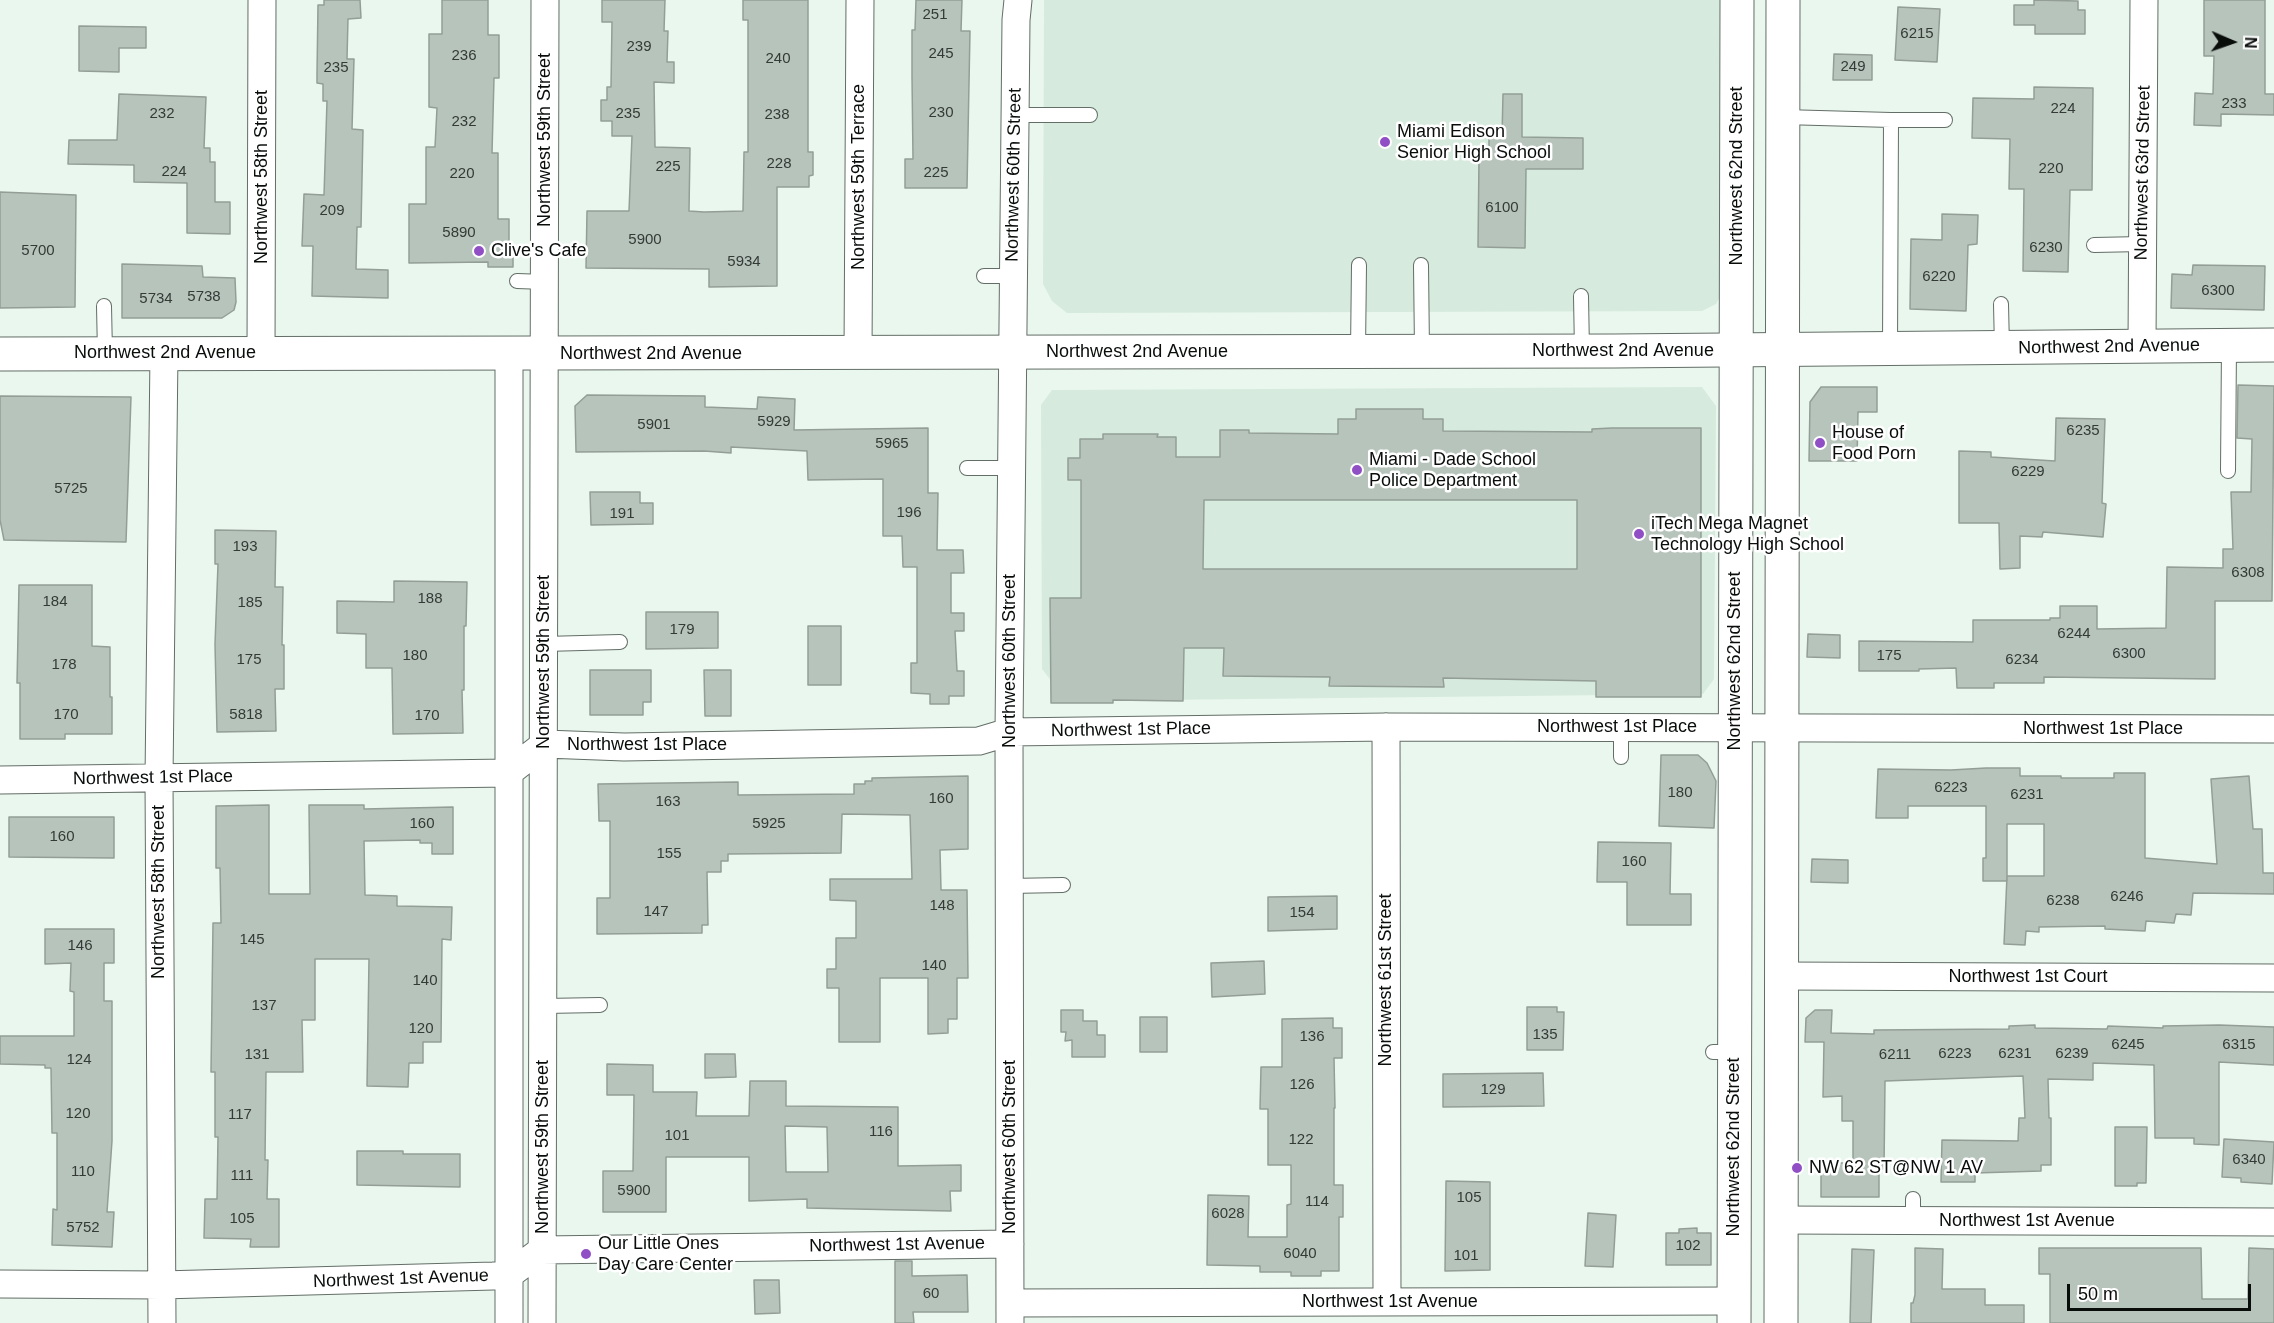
<!DOCTYPE html>
<style>
body{margin:0}
#map{position:relative;width:2274px;height:1323px;overflow:hidden;background:#eaf7ee;font-family:Helvetica,sans-serif}
canvas{display:block}
.north{position:absolute;left:2202px;top:12px;width:60px;height:60px;-webkit-text-stroke:4px #fff;paint-order:stroke;rotate:92deg;font-size:16px;font-weight:700;line-height:24px;text-align:center;color:#090d0a}
.north::after{content:'';display:block;margin:auto;width:21px;height:27px;background:#090d0a;clip-path:polygon(50% 0,100% 100%,50% 72%,0 100%)}
.scale{position:absolute;left:2067px;top:1284px;width:184px;height:27px;box-sizing:border-box;border:3px solid #090d0a;border-top:0;padding-left:8px;font-size:18px;line-height:21px;white-space:nowrap;color:#090d0a;-webkit-text-stroke:4px #fff;paint-order:stroke}
</style>
<div id="map">
<canvas width="2274" height="1323"></canvas>
<div class="north">N</div>
<div class="scale">50 m</div>
</div>
<script>
const c = document.querySelector('canvas').getContext('2d');
c.lineJoin = 'round';
function fill(path, color) { c.fillStyle = color; c.fill(path, 'evenodd'); }
function stroke(path, color, width, dash) { c.strokeStyle = color; c.lineWidth = width; c.lineCap = dash ? 'butt' : 'round'; c.setLineDash(dash || []); c.stroke(path); }
function write(font, color, halo, rows, align = 'center') {
  c.font = font + ' Helvetica,sans-serif'; c.lineWidth = 5; c.setLineDash([]); c.textBaseline = 'middle'; c.strokeStyle = halo; c.fillStyle = color; for (const [text, x, y, turn = 0] of rows) {
    c.save(); c.translate(x, y); c.rotate((+turn || 0) * Math.PI / 180); c.textAlign = isNaN(turn) ? turn : align; if (halo) c.strokeText(text, 0, 0); c.fillText(text, 0, 0); c.restore();
  }
}
fill(new Path2D(`
 M1044,0H1726L1727,284L1716,304L1702,311L1067,313L1052,301L1043,284Z
 M1702,387L1716,406L1714,679L1703,694L1067,701L1042,669L1041,405L1052,390Z`), '#d6eadd');
const building = new Path2D(`
 M324,0H360L361,18L348,19L347,59H354L352,129L363,130L361,227H357L356,269L388,270V298L312,296L313,246H302L304,194L324,195L327,101H323V84L317,83V74L318,5H324Z
 M442,0H488V35H499V78H494L492,153H498V219H509V246L513,247V267H488V262L409,263V204H426V147H435L437,108L429,107V34H442Z
 M602,0H665L664,31H668L667,62H674V83L654,82L655,147L690,148L689,211L704,212L743,211L744,152H748V20H743V0H808V152H813V175L809,176V187H777V286L709,287V269L586,268L587,211H629L632,136H612V121H601V100H607V87H611L612,22H602Z
 M916,0H962L961,31H970L967,188H905V159H913L912,77V30H915Z
 M2034,0L2078,1V10H2085V34H2035V25H2014V5H2034Z
 M2204,0H2265V94H2274V115L2221,114V126L2194,125L2195,93L2213,94L2214,56H2204Z
 M1898,7L1940,9L1937,62L1895,60Z
 M79,26L146,27V48H119V72L79,71Z
 M1834,54L1872,55V80H1833Z
 M2034,87L2093,88L2092,190H2070L2068,272L2023,271L2024,189H2009L2010,139L1972,138L1973,98L2034,99Z
 M119,94L206,97L204,148H210V162H215V202H230V234L187,233V183L134,182V165L68,164L69,140H117Z
 M1503,94H1522V137L1583,138V169H1526L1525,248L1478,247L1479,159H1489V137H1502Z
 M0,192L76,195L75,307L0,308Z
 M1942,214L1978,215L1977,244L1968,245L1966,311L1910,309L1911,239L1942,240Z
 M122,264L202,266L203,277L235,278L236,302L234,310L222,318H122Z
 M2193,265L2265,266L2264,310L2171,308L2172,274L2192,275Z
 M2238,385L2274,386L2272,601H2215V679L2044,677V683H1994V688H1957L1956,668L1919,669V671H1859V641L1973,642V620H2050V618H2060V606H2097V629L2166,628L2167,567L2223,568V549H2233L2231,492H2251L2252,439L2237,438Z
 M1821,387H1877V412H1858L1857,461H1809L1810,402Z
 M587,395L705,396V407L757,409L758,397L795,399L794,430L928,428V493H938L937,550H963L964,573H951V613H964V631H955L957,671H964V696H949V704H930V694L911,693V663H917V567H903L902,536H883V479L808,480L807,451L731,447V453L704,451L576,452L575,406Z
 M0,396L131,397L126,542L4,540L0,520Z
 M1356,409H1423V419H1443V431L1592,432V429L1612,428H1701V697H1596V681L1443,678L1444,687L1329,686L1330,677L1223,676L1224,648H1184L1183,701L1113,700V703H1051L1050,598H1081V480H1068V458H1080V439H1103V434H1158L1157,437H1176V457H1220V430H1249V433L1338,434V419H1356ZM1204,500H1577V569H1203Z
 M2056,418L2105,419L2102,503L2106,504L2103,537L2043,532L2042,537L2020,536V568L2000,569L1999,523H1959V451L1991,452V457L2055,461Z
 M590,492H640V503H653V524L591,525Z
 M215,530L276,531L275,587H283L282,645H284V689H275L276,731L217,732L215,644L218,564H215Z
 M394,581L467,582L466,626H464V690H462L463,733L393,734L392,668H366V634L337,633V601L394,602Z
 M19,585H92V646L110,647V697H112V734H65V739H20V683H17Z
 M646,612H718V648L646,649Z
 M808,626H841V685H808Z
 M1808,634L1840,635V658L1807,657Z
 M590,670H651V702H643V715H590Z
 M704,670H731V716H705Z
 M1661,755H1698L1707,763L1716,781L1714,828L1659,826Z
 M1986,768H2020V776H2061V778H2114V773H2145V858L2217,864L2211,779L2249,776L2253,829H2262L2263,873H2274V894L2193,893L2191,915L2176,914L2174,923L2146,921L2145,931L2105,929V926L2039,927V932L2026,931L2025,945L2004,944L2007,876H2044V824H2007V881H1983V858H1986V806H1908V818H1876L1878,769L1951,770Z
 M968,776V849L940,850L941,890H967L968,978H957V1019H948V1033L928,1034V978H880V1042H839V988H827V969H836V938H856V901L830,900V879H912L910,815L842,814L841,853L728,854V861H721V872H707L708,925H702V933L597,934V898H610V821H599L598,784L738,782V795L854,794V784H865V781H872V778Z
 M269,805V894H310L309,805H364V809L453,807V854H432V843H420V840L364,841L365,895L397,896V906L452,907L451,940L442,939L441,1042H423V1063H409L408,1087L367,1086L369,959H315V1020H302L303,1072H266L265,1160H268L267,1199H279V1247H250L251,1239L204,1238L205,1199H217L218,1137H215V1072H211L213,923H221L220,868H216V806Z
 M9,817H114V858L9,857Z
 M1598,842L1671,843L1670,894H1691V925H1627V882H1597Z
 M1812,859L1848,860V883L1811,882Z
 M1337,896V929L1268,931V897Z
 M45,929H114V963H104V1001H112V1141L107,1212H114L112,1247L52,1245L53,1209L57,1210V1133H52L51,1068H45V1065L0,1064V1036H74V992L70,991L71,963L45,964Z
 M1264,961L1265,994L1212,997L1211,963Z
 M1527,1007H1557V1012H1564L1563,1050H1527Z
 M1061,1010H1083V1021H1097V1035H1105V1057H1072V1040L1065,1041L1066,1032H1061Z
 M1815,1010H1832L1831,1033L1874,1034V1030L2009,1029V1026L2035,1025V1028L2107,1029L2108,1026L2163,1028V1026L2219,1025L2274,1027V1065L2219,1062V1145L2194,1144V1138H2155L2154,1065L2093,1063V1080L2048,1079L2049,1118H2051V1165H2041V1171L1975,1173V1182H1941L1942,1140L2018,1141L2019,1118H2025L2023,1076L1885,1081L1884,1169H1879V1197H1821V1163H1853V1121H1842V1096L1823,1097L1824,1042H1805L1806,1018Z
 M1140,1017H1167V1052H1140Z
 M1333,1018V1028H1342V1058H1334L1335,1108H1334V1185H1343V1217H1339V1271H1321V1276H1291V1272H1260V1266L1207,1265L1208,1195L1249,1196L1248,1237H1287V1205L1291,1204V1165H1268V1109H1260L1261,1067H1282V1019Z
 M705,1054H735L736,1077L705,1078Z
 M607,1064L653,1065V1092H697L696,1116H749L750,1081H786V1106L898,1107V1166L961,1165V1191H950L951,1211L807,1208V1199L749,1201V1157H666V1212H603V1171H633L634,1095H607ZM785,1126L827,1127L828,1172H786Z
 M1543,1073L1544,1106L1443,1107V1074Z
 M2115,1127H2147L2146,1183H2137V1186H2115Z
 M2224,1139L2274,1142L2272,1184L2241,1182V1178L2222,1177Z
 M357,1151H403V1154H460V1187L357,1185Z
 M1446,1181L1490,1182V1270L1445,1271Z
 M1588,1213L1616,1215L1613,1267L1585,1266Z
 M1697,1228V1233H1711V1265H1666V1233H1679V1229Z
 M1915,1248L1943,1249L1942,1289H1985V1305H2024V1323H1911V1303H1913L1915,1295Z
 M2039,1248H2201L2202,1299H2248L2249,1248L2274,1249V1323H2050V1274H2039Z
 M1852,1249L1874,1250L1871,1323H1850Z
 M895,1261H912V1276L967,1275L968,1312H913L914,1323H895Z
 M754,1280H779L780,1313L755,1314Z`);
fill(building, '#b7c4bc');
stroke(building, '#929e96', 1.5);
const service = new Path2D(`
 M1015,115H1090
 M1783,117L1891,120L1890,348
 M1891,120H1945
 M2094,245L2142,244
 M1421,265L1422,351
 M984,276H1013
 M517,281L545,282
 M1581,296L1582,351
 M2001,304L2002,348
 M104,306L105,353
 M1358,351L1359,265
 M967,468H1011
 M2228,471L2229,345
 M544,644L620,642
 M1621,727V757
 M1009,886L1063,885
 M544,1006L600,1005
 M1713,1052H1734
 M1913,1199V1220`);
const minor = new Path2D(`
 M2142,346L2144,0
 M261,353L262,0
 M858,354L860,0
 M1386,727L1387,1301
 M0,780L508,773L545,744L624,747L979,741L1009,732L1386,727L2274,729
 M1781,976L2274,978
 M1781,1220L2274,1222
 M0,1284L162,1285L493,1276L509,1275L542,1250L1010,1244
 M1010,1303L1734,1301
 M162,1323L159,778L164,353
 M509,1323V354
 M542,1323L545,0
 M1010,1323L1009,732L1016,20L1018,0`);
const tertiary = new Path2D(`
 M0,354L1615,351L2274,345`);
const secondary = new Path2D(`
 M1734,1323L1737,0
 M1781,1323L1783,0`);
stroke(service, '#626e66', 16);
stroke(minor, '#626e66', 29);
stroke(tertiary, '#626e66', 35);
stroke(secondary, '#626e66', 35);
stroke(service, '#fff', 14);
stroke(minor, '#fff', 27);
stroke(tertiary, '#fff', 33);
stroke(secondary, '#fff', 33);
for (const [x, y, r, color] of [
 [1385,142,6,"#904fc4"],
 [479,251,6,"#904fc4"],
 [1820,443,6,"#904fc4"],
 [1357,470,6,"#904fc4"],
 [1639,534,6,"#904fc4"],
 [1797,1168,6,"#904fc4"],
 [586,1254,6,"#904fc4"]
]) { const dot = new Path2D(); dot.arc(x, y, r, 0, 2 * Math.PI); c.fillStyle = color; c.fill(dot); stroke(dot, '#fff', 2); }
write('15px', '#343b36', null, [
 ["251",935,15],
 ["6215",1917,34],
 ["239",639,47],
 ["245",941,54],
 ["236",464,56],
 ["240",778,59],
 ["249",1853,67],
 ["235",336,68],
 ["233",2234,104],
 ["224",2063,109],
 ["230",941,113],
 ["232",162,114],
 ["235",628,114],
 ["238",777,115],
 ["232",464,122],
 ["228",779,164],
 ["225",668,167],
 ["220",2051,169],
 ["224",174,172],
 ["225",936,173],
 ["220",462,174],
 ["6100",1502,208],
 ["209",332,211],
 ["5890",459,233],
 ["5900",645,240],
 ["6230",2046,248],
 ["5700",38,251],
 ["5934",744,262],
 ["6220",1939,277],
 ["6300",2218,291],
 ["5738",204,297],
 ["5734",156,299],
 ["5929",774,422],
 ["5901",654,425],
 ["6235",2083,431],
 ["5965",892,444],
 ["6229",2028,472],
 ["5725",71,489],
 ["196",909,513],
 ["191",622,514],
 ["193",245,547],
 ["6308",2248,573],
 ["188",430,599],
 ["184",55,602],
 ["185",250,603],
 ["179",682,630],
 ["6244",2074,634],
 ["6300",2129,654],
 ["180",415,656],
 ["175",1889,656],
 ["175",249,660],
 ["6234",2022,660],
 ["178",64,665],
 ["170",66,715],
 ["5818",246,715],
 ["170",427,716],
 ["6223",1951,788],
 ["180",1680,793],
 ["6231",2027,795],
 ["160",941,799],
 ["163",668,802],
 ["160",422,824],
 ["5925",769,824],
 ["160",62,837],
 ["155",669,854],
 ["160",1634,862],
 ["6246",2127,897],
 ["6238",2063,901],
 ["148",942,906],
 ["147",656,912],
 ["154",1302,913],
 ["145",252,940],
 ["146",80,946],
 ["140",934,966],
 ["140",425,981],
 ["137",264,1006],
 ["120",421,1029],
 ["135",1545,1035],
 ["136",1312,1037],
 ["6245",2128,1045],
 ["6315",2239,1045],
 ["6223",1955,1054],
 ["6231",2015,1054],
 ["6239",2072,1054],
 ["131",257,1055],
 ["6211",1895,1055],
 ["124",79,1060],
 ["126",1302,1085],
 ["129",1493,1090],
 ["120",78,1114],
 ["117",240,1115],
 ["116",881,1132],
 ["101",677,1136],
 ["122",1301,1140],
 ["6340",2249,1160],
 ["110",83,1172],
 ["111",242,1176],
 ["5900",634,1191],
 ["105",1469,1198],
 ["114",1317,1202],
 ["6028",1228,1214],
 ["105",242,1219],
 ["5752",83,1228],
 ["102",1688,1246],
 ["6040",1300,1254],
 ["101",1466,1256],
 ["60",931,1294]
]);
write('18px', '#090d0a', '#fff', [
 ["Miami Edison",1397,132],
 ["Senior High School",1397,153],
 ["Clive's Cafe",491,251],
 ["House of",1832,433],
 ["Food Porn",1832,454],
 ["Miami - Dade School",1369,460],
 ["Police Department",1369,481],
 ["iTech Mega Magnet",1651,524],
 ["Technology High School",1651,545],
 ["NW 62 ST@NW 1 AV",1809,1168],
 ["Our Little Ones",598,1244],
 ["Day Care Center",598,1265]
], 'left');
write('18px', '#090d0a', '#fff', [
 ["Northwest 59th Street",545,140,-90],
 ["Northwest 63rd Street",2143,173,-89],
 ["Northwest 60th Street",1014,175,-89],
 ["Northwest 62nd Street",1737,176,-90],
 ["Northwest 58th Street",262,177,-90],
 ["Northwest 59th Terrace",859,177,-90],
 ["Northwest 2nd Avenue",2109,347,-1],
 ["Northwest 2nd Avenue",1623,351],
 ["Northwest 2nd Avenue",1137,352],
 ["Northwest 2nd Avenue",165,353],
 ["Northwest 2nd Avenue",651,354],
 ["Northwest 60th Street",1010,661,-90],
 ["Northwest 62nd Street",1735,661,-90],
 ["Northwest 59th Street",544,662,-90],
 ["Northwest 1st Place",1617,727],
 ["Northwest 1st Place",2103,729],
 ["Northwest 1st Place",1131,730,-1],
 ["Northwest 1st Place",647,745],
 ["Northwest 1st Place",153,778,-1],
 ["Northwest 58th Street",159,892,-90],
 ["Northwest 1st Court",2028,977],
 ["Northwest 61st Street",1386,980,-90],
 ["Northwest 59th Street",543,1147,-90],
 ["Northwest 60th Street",1010,1147,-90],
 ["Northwest 62nd Street",1734,1147,-90],
 ["Northwest 1st Avenue",2027,1221],
 ["Northwest 1st Avenue",897,1245,-1],
 ["Northwest 1st Avenue",401,1279,-2],
 ["Northwest 1st Avenue",1390,1302]
]);
</script>
